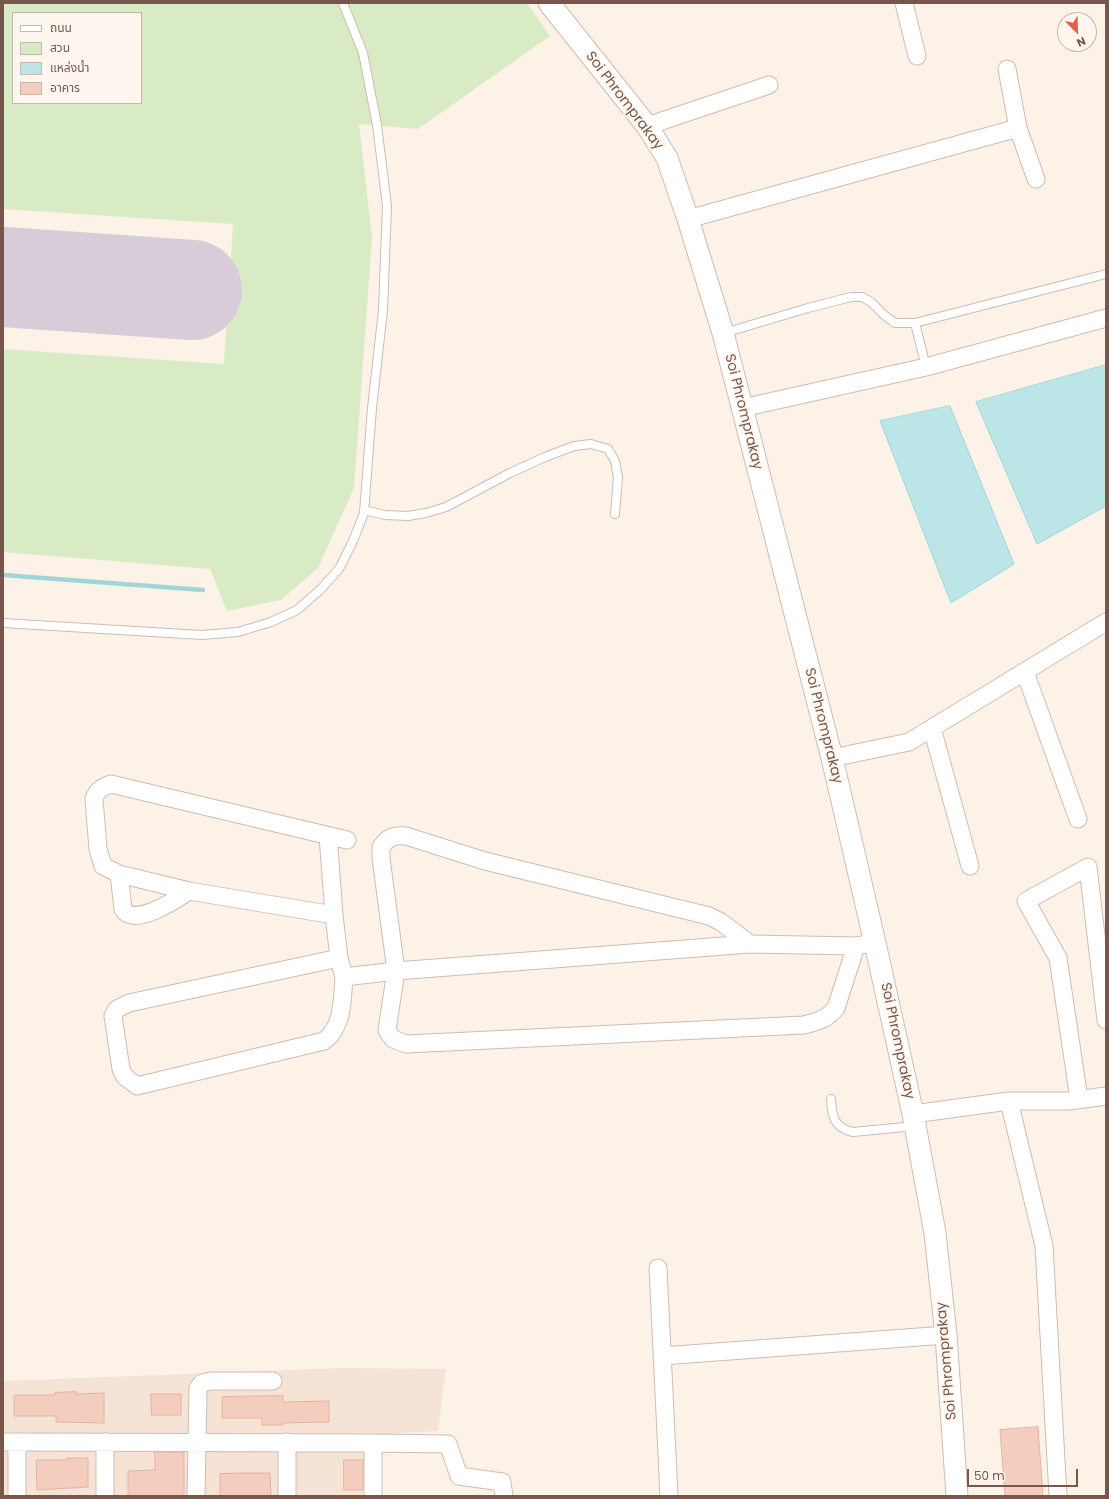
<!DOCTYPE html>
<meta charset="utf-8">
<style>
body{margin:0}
#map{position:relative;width:1109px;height:1499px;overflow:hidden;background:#fdf2e8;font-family:Poppins,"Noto Sans Thai",sans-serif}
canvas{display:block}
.frame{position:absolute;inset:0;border:4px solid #78564b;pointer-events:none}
.legend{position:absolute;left:12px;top:12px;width:130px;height:92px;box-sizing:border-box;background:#fff7ef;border:1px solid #c9b7ad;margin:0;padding:5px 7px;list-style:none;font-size:12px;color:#78564b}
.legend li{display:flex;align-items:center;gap:8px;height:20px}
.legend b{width:20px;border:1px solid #c9b7ad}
.north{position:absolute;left:1057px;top:12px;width:40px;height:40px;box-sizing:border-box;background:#fff7ef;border:1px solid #c9b7ad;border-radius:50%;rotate:157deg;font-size:11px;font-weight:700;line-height:16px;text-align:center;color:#78564b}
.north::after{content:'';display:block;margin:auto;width:14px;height:18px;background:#e85e4c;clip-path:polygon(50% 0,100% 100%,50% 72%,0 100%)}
.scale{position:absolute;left:967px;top:1469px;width:111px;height:18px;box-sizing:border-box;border:2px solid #78564b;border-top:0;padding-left:5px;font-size:12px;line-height:14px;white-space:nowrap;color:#78564b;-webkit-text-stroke:3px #fff7ef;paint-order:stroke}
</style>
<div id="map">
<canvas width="1109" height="1499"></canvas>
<div class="frame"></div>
<ul class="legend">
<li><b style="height:5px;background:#fff"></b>ถนน</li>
<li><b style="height:11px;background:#d9ebc5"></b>สวน</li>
<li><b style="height:11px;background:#bbe5e7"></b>แหล่งน้ำ</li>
<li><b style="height:11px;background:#f3cebf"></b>อาคาร</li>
</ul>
<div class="north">N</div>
<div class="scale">50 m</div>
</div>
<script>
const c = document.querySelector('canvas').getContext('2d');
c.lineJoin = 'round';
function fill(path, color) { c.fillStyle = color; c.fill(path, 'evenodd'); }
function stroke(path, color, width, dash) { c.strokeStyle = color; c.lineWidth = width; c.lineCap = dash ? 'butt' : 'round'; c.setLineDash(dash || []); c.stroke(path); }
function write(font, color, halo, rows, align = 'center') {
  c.font = font + ' Poppins,sans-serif'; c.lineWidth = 4; c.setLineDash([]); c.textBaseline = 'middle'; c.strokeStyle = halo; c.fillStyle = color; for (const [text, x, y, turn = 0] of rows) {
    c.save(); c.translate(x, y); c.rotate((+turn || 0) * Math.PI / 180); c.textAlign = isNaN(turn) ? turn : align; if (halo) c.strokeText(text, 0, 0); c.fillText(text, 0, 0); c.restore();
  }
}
fill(new Path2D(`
 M342,1368L446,1369L438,1431L368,1435L367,1496H3V1381Z`), '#f5e3d6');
fill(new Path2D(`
 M3,3H527L550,36L418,129L359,124L372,237L354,488L318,568L281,600L227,611L210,569L3,552V349L224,364L233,224L3,209ZM13,13H141V103H13Z`), '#d9ebc5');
const water = new Path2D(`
 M1106,365V506L1037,544L976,402Z
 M950,406L1014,564L951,603L880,421Z`);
fill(water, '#bbe5e7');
stroke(water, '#a1d6d9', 1);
stroke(new Path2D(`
 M3,575L203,590`), '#a1d6d9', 4.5);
stroke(new Path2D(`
 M3,277L192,290`), '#d8ccd8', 100);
const building = new Path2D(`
 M76,1392V1394L104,1393V1423L56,1422V1416H14V1395H55V1393Z
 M151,1394H181V1415H152Z
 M283,1396V1402L329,1401V1422L283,1423V1425H262V1418H222V1397Z
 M1038,1427L1043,1496H1005L1000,1430Z
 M155,1452H184V1496H128V1471L155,1470Z
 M67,1458H88V1487L37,1490L36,1460H67Z
 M344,1460H363V1490H344Z
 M242,1473H270L271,1496H220V1474Z`);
fill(building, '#f3cebf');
stroke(building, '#e6b29f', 1);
const service = new Path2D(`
 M915,323L926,367
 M724,333L808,308L851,297H862L871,302L884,315L895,323H915L1106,274
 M364,510L385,515L408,516L426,513L446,507L510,473L545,457L574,446L591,444L608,449L615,461L618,477L615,514
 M3,623L202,635L238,632L271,622L297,610L320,590L339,569L353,541L364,513L372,408L383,310L387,206L377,125L363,53L343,3
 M831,1099C832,1116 834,1128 853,1132L915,1126`);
const minor = new Path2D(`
 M904,3L917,56
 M1007,69L1018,128L1036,179
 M647,126L769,85
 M688,219L1018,128
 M742,408L926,367L1106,318
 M1025,672L1078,819
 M932,728L970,866
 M832,758L909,742L1106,622
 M328,836L334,915
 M119,874L123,909C134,928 177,899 189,891
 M750,944L721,922L709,916L485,861L406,836C394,835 388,837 381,847V858L396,971L750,944L856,946L867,944
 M339,958L334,915L189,891L119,874L103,866L98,849L94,799C97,790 102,787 111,784L347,840
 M344,977L339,958L129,1003L117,1009L113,1016L121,1069L125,1077L137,1086L324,1041C344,1026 342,999 344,977L396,971L387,1030L393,1039L406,1044L804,1025C818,1021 826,1020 836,1008L856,946
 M1079,1099L1058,958L1026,901L1088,867L1106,1020
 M1009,1101L1044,1246L1058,1496
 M913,1114L1009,1101H1069L1106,1096
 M658,1268L669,1496
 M662,1356L946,1335
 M3,1442L373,1443V1496
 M17,1442V1496
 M373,1443L448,1444L459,1476L502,1482L504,1496
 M105,1496V1442
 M196,1496L198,1388L202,1383L211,1381H273
 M287,1496V1442`);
const tertiary = new Path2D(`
 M549,3L647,126L667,158L688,219L723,333L832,758L875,943L913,1114L935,1233L946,1335L957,1496`);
stroke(service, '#d2bbaf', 10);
stroke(minor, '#d2bbaf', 19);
stroke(tertiary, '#d2bbaf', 23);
stroke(service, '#fff', 8);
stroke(minor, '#fff', 17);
stroke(tertiary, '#fff', 21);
write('14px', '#78564b', '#fff7ef', [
 ["Soi Phromprakay",624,101,53],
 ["Soi Phromprakay",743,412,76],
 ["Soi Phromprakay",823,726,76],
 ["Soi Phromprakay",897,1041,78],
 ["Soi Phromprakay",947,1361,-95]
]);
</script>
